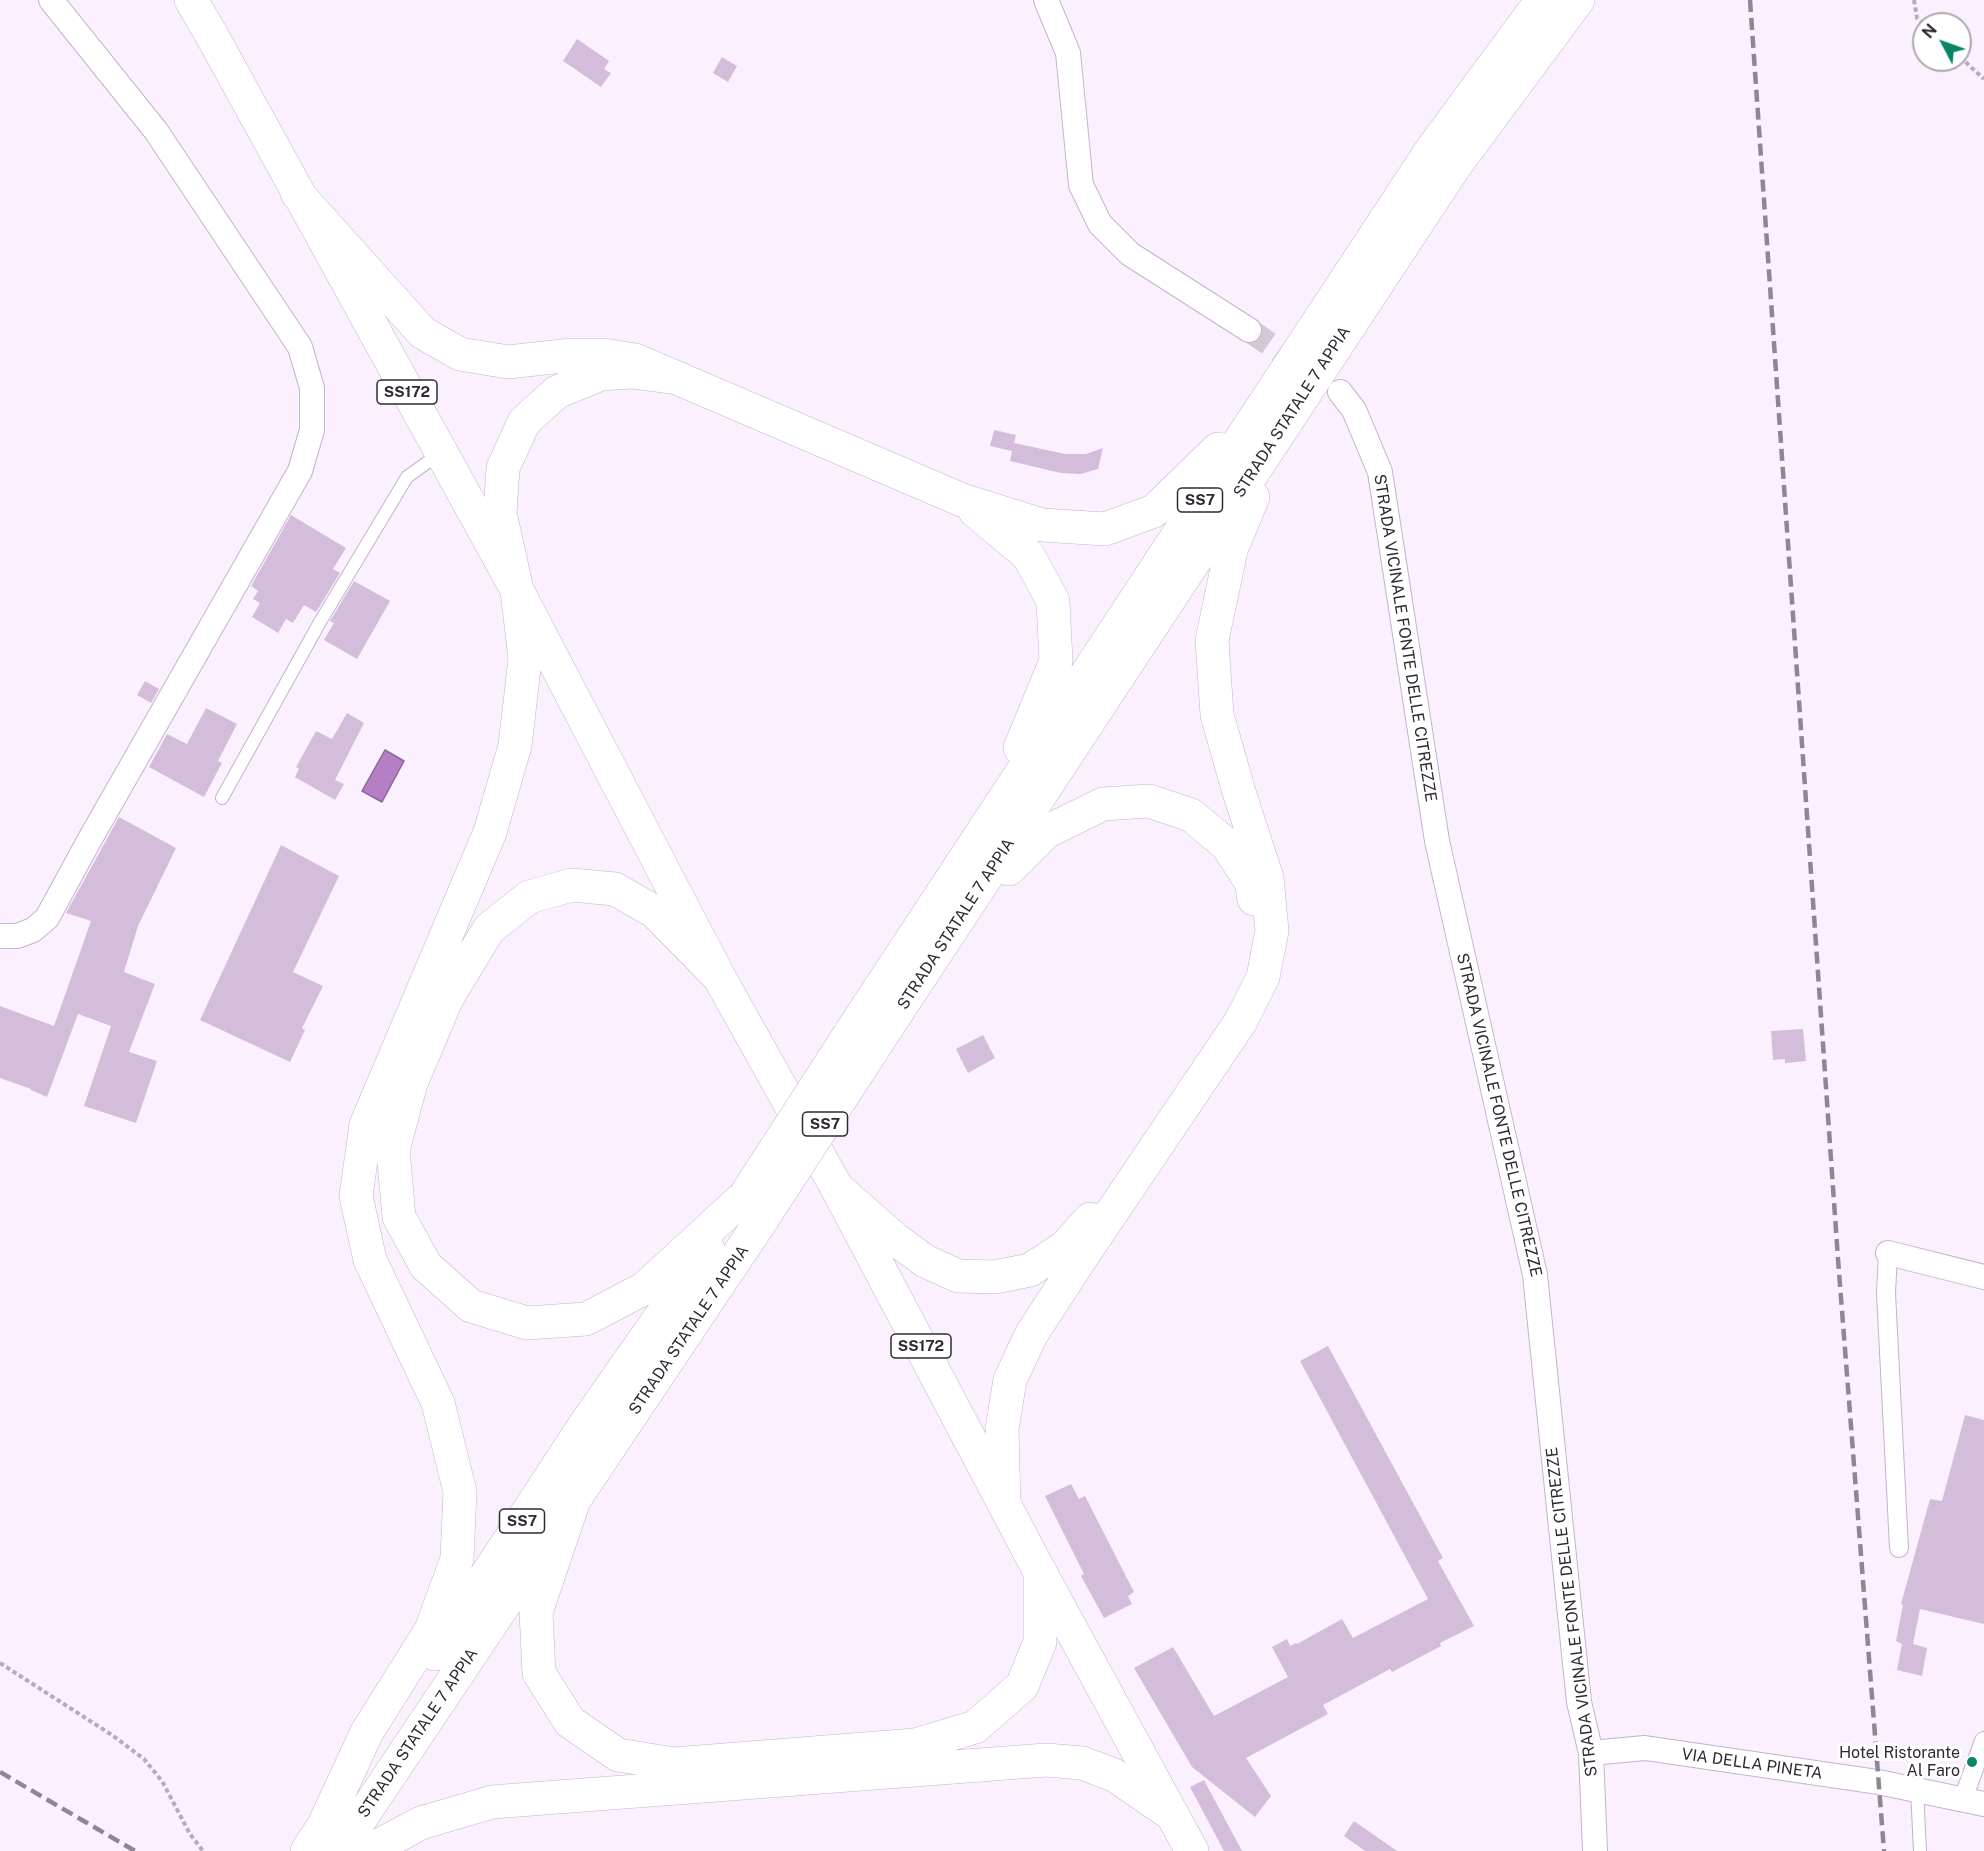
<!DOCTYPE html>
<style>
body{margin:0}
#map{position:relative;width:1984px;height:1851px;overflow:hidden;background:#fbf1fe;font-family:"Public Sans",sans-serif}
canvas{display:block}
.north{position:absolute;left:1912px;top:12px;width:60px;height:60px;box-sizing:border-box;background:#fff;border:2px solid #ada9ae;border-radius:50%;rotate:311deg;font-size:16px;font-weight:700;line-height:24px;text-align:center;color:#312834}
.north::after{content:'';display:block;margin:auto;width:21px;height:27px;background:#088566;clip-path:polygon(50% 0,100% 100%,50% 72%,0 100%)}
</style>
<div id="map">
<canvas width="1984" height="1851"></canvas>
<div class="north">N</div>
</div>
<script>
const c = document.querySelector('canvas').getContext('2d');
c.lineJoin = 'round';
function fill(path, color) { c.fillStyle = color; c.fill(path, 'evenodd'); }
function stroke(path, color, width, dash) { c.strokeStyle = color; c.lineWidth = width; c.lineCap = dash ? 'butt' : 'round'; c.setLineDash(dash || []); c.stroke(path); }
function write(font, color, halo, rows, align = 'center') {
  c.font = font + ' "Public Sans",sans-serif'; c.lineWidth = 6; c.setLineDash([]); c.textBaseline = 'middle'; c.strokeStyle = halo; c.fillStyle = color; for (const [text, x, y, turn = 0] of rows) {
    c.save(); c.translate(x, y); c.rotate((+turn || 0) * Math.PI / 180); c.textAlign = isNaN(turn) ? turn : align; if (halo) c.strokeText(text, 0, 0); c.fillText(text, 0, 0); c.restore();
  }
}
const water = new Path2D(`
 M385,750L404,761L382,802L362,791Z`);
fill(water, '#b67fc5');
stroke(water, '#8e659a', 1.5);
fill(new Path2D(`
 M577,39L609,61L604,69L611,73L601,87L563,61Z
 M722,57L737,66L728,82L713,73Z
 M994,430L1016,435L1014,444V443L1065,454H1086L1103,448L1098,469L1081,474L1061,473L1010,461L1012,451L990,446Z
 M291,515L346,548L333,569L340,573L316,612L304,605L293,623L286,619L278,633L252,617L260,603L253,599L258,591L251,586Z
 M354,581L390,601L357,659L324,640L334,623L330,621Z
 M145,681L159,689L151,703L137,695Z
 M206,708L237,724L218,761L222,763L204,797L149,767L167,734L187,744Z
 M347,713L364,723L335,780L344,784L335,800L295,777L299,769L296,767L316,731L332,739Z
 M119,817L176,848L138,926L124,972L155,984L129,1052L157,1061L136,1123L84,1106L111,1026L78,1014L47,1097L31,1090V1089L0,1078V1006L54,1026L91,921L66,913Z
 M281,845L339,876L293,972L323,986L302,1028L305,1030L290,1062L200,1020Z
 M1803,1029L1806,1061L1785,1063V1059L1773,1060L1771,1031Z
 M983,1035L995,1058L968,1073L956,1049Z
 M1328,1346L1443,1558L1438,1561L1474,1626L1440,1643L1441,1646L1392,1672L1390,1669L1323,1705L1328,1714L1246,1758L1271,1796L1255,1817L1192,1767L1134,1668L1173,1647L1214,1716L1288,1677L1272,1647L1287,1639L1290,1646L1296,1643L1297,1644L1342,1619L1353,1638L1428,1599L1300,1361Z
 M1965,1415L1984,1420V1624L1920,1609L1913,1644L1927,1648L1922,1676L1897,1670L1902,1644L1896,1641L1903,1605L1901,1604L1930,1499L1942,1501Z
 M1071,1484L1079,1499L1085,1496L1134,1592L1128,1596L1132,1604L1104,1618L1081,1576L1084,1574L1045,1496Z
 M1204,1780L1242,1851H1224L1190,1787Z
 M1354,1821L1397,1851H1365L1344,1836Z`), '#d4bcdb');
stroke(new Path2D(`
 M1249,330L1306,369`), '#d3c9d6', 24, [24, 12]);
const service = new Path2D(`
 M222,798L320,622L407,477L439,454
 M1917,1790L1920,1851`);
const pedestrian = new Path2D(`
 M1888,1253L1886,1293L1899,1548
 M1963,1799L1984,1741`);
const minor = new Path2D(`
 M1046,0L1068,53L1081,185L1100,224L1130,254L1249,330
 M1340,392L1354,410L1380,472L1437,841L1535,1275L1579,1702L1591,1753L1595,1851
 M0,936H17L33,930L47,918L90,839L300,471L312,430V388L300,347L156,131L51,0
 M1888,1253L1984,1277
 M1591,1753L1645,1748L1878,1782L1984,1804`);
const secondary = new Path2D(`
 M1040,1572L1192,1851`);
const primary = new Path2D(`
 M211,34L517,590L719,977L837,1188L1040,1572`);
const trunk = new Path2D(`
 M191,0L211,34
 M297,193L423,333L460,354L508,362L572,355H604L635,360L962,500L1042,525L1105,529L1154,511L1218,449
 M975,511L1028,555L1053,601L1056,661L1020,748
 M1009,869L1046,832L1103,804L1149,801L1191,815L1227,845L1251,882L1254,899
 M719,977L655,912L615,889L572,885L529,897L489,929L447,998L411,1083L393,1150L399,1217L426,1266L471,1306L527,1323L586,1319L645,1288L745,1196
 M868,1006L1432,149L1542,0
 M886,1029L1455,166L1578,0
 M837,1188L895,1239L925,1261L958,1276L995,1277L1030,1270L1065,1247L1090,1219
 M573,1503L536,1612L539,1673L570,1722L618,1755L674,1764L915,1745L975,1727L1022,1686L1040,1642V1572
 M1004,1503L1002,1429L1010,1380L1031,1335L1081,1258L1241,1021L1263,977L1272,931L1267,878L1239,792L1217,715L1212,640L1231,550L1253,497
 M435,1654L584,1426L708,1249
 M323,1827L367,1732L431,1630L457,1559L460,1492L438,1403L370,1260L356,1196L366,1125L490,832L515,746L525,659L517,590L500,513L503,468L524,422L557,392L601,374L632,372L678,378
 M307,1851L335,1808
 M339,1851L763,1218
 M368,1851L421,1823L492,1802L1046,1760L1082,1763L1114,1775L1171,1814`);
stroke(service, '#c8b0cf', 14);
stroke(pedestrian, '#c8b0cf', 20);
stroke(minor, '#c8b0cf', 26);
stroke(secondary, '#c8b0cf', 34);
stroke(primary, '#c8b0cf', 34);
stroke(trunk, '#c8b0cf', 34);
stroke(new Path2D(`
 M1914,0L1917,18L1924,24
 M1960,57L1984,79
 M0,1663L112,1735L144,1759L162,1781L190,1834L203,1851`), '#b5acb8', 4, [4.5, 3]);
stroke(service, '#fff', 12);
stroke(pedestrian, '#fff', 18);
stroke(minor, '#fff', 24);
stroke(secondary, '#fff', 33);
stroke(primary, '#fff', 33);
stroke(trunk, '#fff', 33);
stroke(new Path2D(`
 M1750,0L1838,1259L1884,1851
 M0,1772L135,1851`), '#8f8692', 4.5, [12, 6]);
const trunkBridge = new Path2D(`
 M745,1196L868,1006
 M763,1218L886,1029`);
stroke(trunkBridge, '#c8b0cf', 34, []);
stroke(trunkBridge, '#fff', 33);
for (const [x, y, r, color] of [
 [1972,1762,6,"#088566"]
]) { const dot = new Path2D(); dot.arc(x, y, r, 0, 2 * Math.PI); c.fillStyle = color; c.fill(dot); stroke(dot, '#fff', 2); }
for (const [x, y, w] of [
 [407,392,60],
 [1200,500,45],
 [825,1124,45],
 [921,1346,60],
 [522,1521,45]
]) { const box = new Path2D(); box.roundRect(x - w / 2, y - 12, w, 24, 4.5); c.fillStyle = '#fff'; c.fill(box); stroke(box, '#312834', 1.5); }
write('bold 15px', '#312834', null, [
 ["SS172",407,392],
 ["SS7",1200,500],
 ["SS7",825,1124],
 ["SS172",921,1346],
 ["SS7",522,1521]
]);
write('16px', '#312834', '#fff', [
 ["STRADA STATALE 7 APPIA",1292,412,-57],
 ["STRADA VICINALE FONTE DELLE CITREZZE",1405,638,81],
 ["STRADA STATALE 7 APPIA",956,924,-57],
 ["STRADA VICINALE FONTE DELLE CITREZZE",1499,1115,77],
 ["STRADA STATALE 7 APPIA",689,1330,-56],
 ["STRADA VICINALE FONTE DELLE CITREZZE",1572,1612,-97],
 ["STRADA STATALE 7 APPIA",418,1733,-56],
 ["VIA DELLA PINETA",1752,1764,8]
]);
write('16px', '#312834', '#fff', [
 ["Hotel Ristorante",1960,1753],
 ["Al Faro",1960,1771]
], 'right');
</script>
